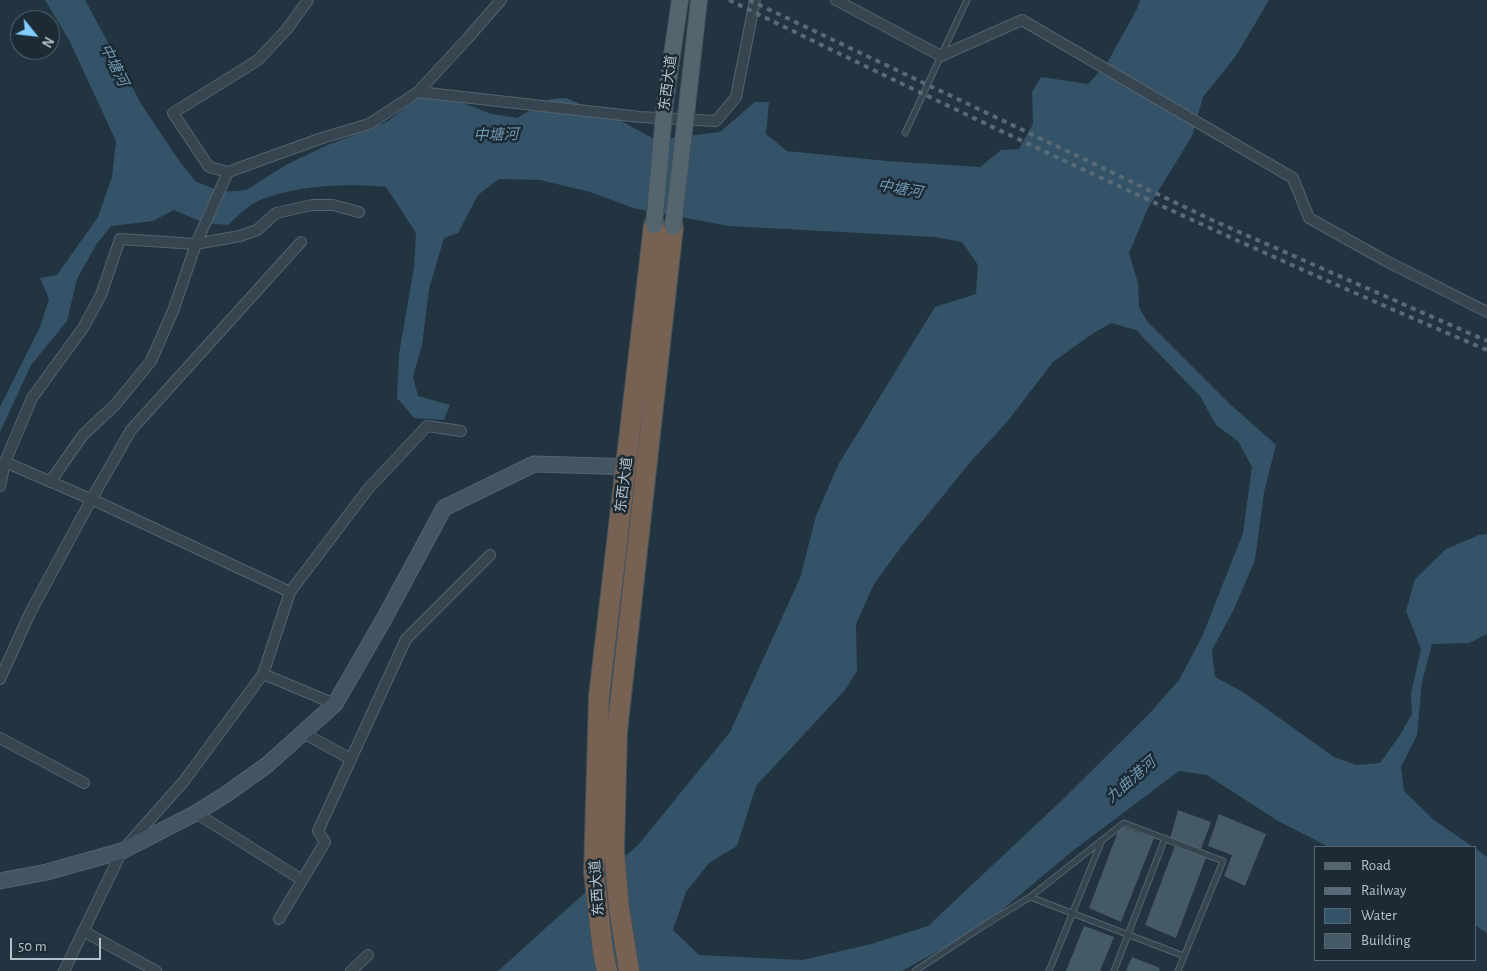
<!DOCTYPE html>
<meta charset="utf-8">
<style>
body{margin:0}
#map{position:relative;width:1487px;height:971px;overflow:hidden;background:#22343f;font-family:"Alegreya Sans",sans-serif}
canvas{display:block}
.legend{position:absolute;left:1314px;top:846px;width:162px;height:115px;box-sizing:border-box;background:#1b2a34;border:1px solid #576670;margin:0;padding:6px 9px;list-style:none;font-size:15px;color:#b2c0ca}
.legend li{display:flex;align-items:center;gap:10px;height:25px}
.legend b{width:25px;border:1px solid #576670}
.north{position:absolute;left:10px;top:10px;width:50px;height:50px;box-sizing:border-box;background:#1b2a34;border:1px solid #576670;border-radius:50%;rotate:119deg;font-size:14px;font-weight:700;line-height:20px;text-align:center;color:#b2c0ca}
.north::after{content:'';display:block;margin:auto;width:18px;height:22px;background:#82cbff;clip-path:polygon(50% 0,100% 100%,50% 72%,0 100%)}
.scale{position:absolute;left:10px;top:938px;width:91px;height:22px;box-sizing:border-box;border:2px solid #b2c0ca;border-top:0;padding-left:6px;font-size:15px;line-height:18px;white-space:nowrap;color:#b2c0ca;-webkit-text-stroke:4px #1b2a34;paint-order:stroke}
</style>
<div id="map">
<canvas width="1487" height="971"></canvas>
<ul class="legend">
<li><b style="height:6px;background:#54656f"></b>Road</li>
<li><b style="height:6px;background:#586a76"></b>Railway</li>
<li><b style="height:14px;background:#345368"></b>Water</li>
<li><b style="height:14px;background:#465a66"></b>Building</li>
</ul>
<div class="north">N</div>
<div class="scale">50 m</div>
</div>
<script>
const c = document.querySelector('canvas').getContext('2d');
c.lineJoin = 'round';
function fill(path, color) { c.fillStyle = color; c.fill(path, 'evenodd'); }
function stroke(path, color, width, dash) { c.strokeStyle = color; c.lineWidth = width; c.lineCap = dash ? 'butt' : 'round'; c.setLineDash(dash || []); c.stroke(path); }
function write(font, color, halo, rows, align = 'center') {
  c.font = font + ' "Alegreya Sans","Noto Sans SC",sans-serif'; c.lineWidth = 5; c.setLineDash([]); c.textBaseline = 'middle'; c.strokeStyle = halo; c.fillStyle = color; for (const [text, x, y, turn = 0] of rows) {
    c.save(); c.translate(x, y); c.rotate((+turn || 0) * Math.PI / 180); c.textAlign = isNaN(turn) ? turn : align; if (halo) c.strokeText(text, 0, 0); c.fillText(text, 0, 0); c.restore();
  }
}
fill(new Path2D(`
 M45,0H85L143,107L178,159L195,181L222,192L246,190L286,165L325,146L357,134L388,121L423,94L447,97L492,114L517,118L550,99L566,98L621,121L656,140L720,132L755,102H769L766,134L787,151L887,161L980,167L1001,150L1019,149L1033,124L1032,92L1041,77L1088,84L1107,63L1137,9L1140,0H1269L1236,56L1203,97L1192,136L1148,208L1129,253L1138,283L1139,307L1147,321L1231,405L1276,445L1264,492L1255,560L1234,609L1212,650L1215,677L1243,692L1334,757L1356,765L1380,763L1400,735L1412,714L1411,694L1421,649L1406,611L1415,579L1446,549L1479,535L1487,534V634L1469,643L1432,644L1422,682L1417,735L1401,767L1404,791L1434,820L1473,847H1329L1278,821L1207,775L1179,771L1070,853L983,926L902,971H498L639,844L730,732L800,578L816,516L838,465L935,307L976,294L978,265L962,242L935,237L729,226L633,208L590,192L540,180L499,179L478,195L458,233L444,238L429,289L422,345L413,377L418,396L450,405L444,420L414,418L397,398L399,354L414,267L416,233L386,187C348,183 294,185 258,201C247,206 237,217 228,225L204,223L174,210L153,221L111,226L96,245L77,279L67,321L31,365L0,432V407L40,327L49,299L40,278L57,275L98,217L112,177L116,141L69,40ZM1111,323L1136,330L1200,396L1216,425L1238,441L1252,467L1243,533L1202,637L1179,680L1149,714L1060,802L928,926L871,944L802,960L699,955L673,930L686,892L709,863L737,846L756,786L845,690L857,671L856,624L874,584L901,547L973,459L1007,422L1053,362L1092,334Z
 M1476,849L1487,857V933L1476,926Z`), '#345368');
fill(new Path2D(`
 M1178,810L1211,822L1201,849L1170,839Z
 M1219,814L1266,834L1245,886L1224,876L1232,855L1208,846Z
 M1120,826L1154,838L1121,922L1089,908Z
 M1176,843L1207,855L1176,938L1145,925Z
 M1084,926L1114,937L1100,971H1066Z
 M1132,957L1160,968L1159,971H1126Z`), '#465a66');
const lane = new Path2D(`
 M905,133L967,0
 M1030,897L1124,823L1223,861L1178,971
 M915,971L983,926L1030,897L1184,956
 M1049,971L1102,840
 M1114,971L1165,838`);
const street = new Path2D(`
 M836,0L941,56L1022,20L1293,178L1309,218L1386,261L1487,312
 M418,92L640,117L716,121L736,97L755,0
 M228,172L209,167L173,113L258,60L287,29L308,0
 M5,462L102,504L290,592
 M50,482L83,435L115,405L151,361L173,311L196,244L228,172L322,138L369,124L418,92L467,39L501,0
 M0,486L5,462L32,398L83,328L101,295L120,239L196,244L240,236L257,230L276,213L312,205H333L359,212
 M263,674L335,704
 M0,679L30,613L91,500L131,430L301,242
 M0,738L84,783
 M351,759L406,639L490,555
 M196,813L302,880
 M279,919L325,842L318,831L351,759L303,733
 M83,931L156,971
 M64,971L122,851L184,781L263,674L290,592L368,489L427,426L461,431
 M351,971L368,955`);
const secondary = new Path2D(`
 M0,881L47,872L122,851L196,813L225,795L267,765L335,704L384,619L444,508L534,464L636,467`);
const primary = new Path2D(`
 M665,103L680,0
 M687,106L699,0`);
const highway = new Path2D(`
 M607,971L603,952L594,872L599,696L654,225
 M629,971L619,907L614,851L617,732L673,227`);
stroke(lane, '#54636d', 7);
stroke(street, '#54636d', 12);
stroke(secondary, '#54636d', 17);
stroke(primary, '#42515b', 18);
stroke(highway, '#41505a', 22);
stroke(lane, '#36454f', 5);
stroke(street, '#36454f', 10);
stroke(secondary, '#445562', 15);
stroke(primary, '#54656f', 16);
stroke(highway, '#766153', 20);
stroke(new Path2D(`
 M729,0C979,122 1230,241 1487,350
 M749,0L1212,220L1487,341`), '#586a76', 4, [5, 5]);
const primaryBridge = new Path2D(`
 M654,225L665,103
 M673,227L687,106`);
stroke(primaryBridge, '#42515b', 18, []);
stroke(primaryBridge, '#54656f', 16);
write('14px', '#b2c0ca', '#1b2a34', [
 ["东西大道",668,83,-82],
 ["东西大道",624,485,-83],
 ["东西大道",597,888,-94]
]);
write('italic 15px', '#7097b0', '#1b2a34', [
 ["中塘河",114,65,64],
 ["中塘河",496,135,-1],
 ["中塘河",900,189,10],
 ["九曲港河",1131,780,-41]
]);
</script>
